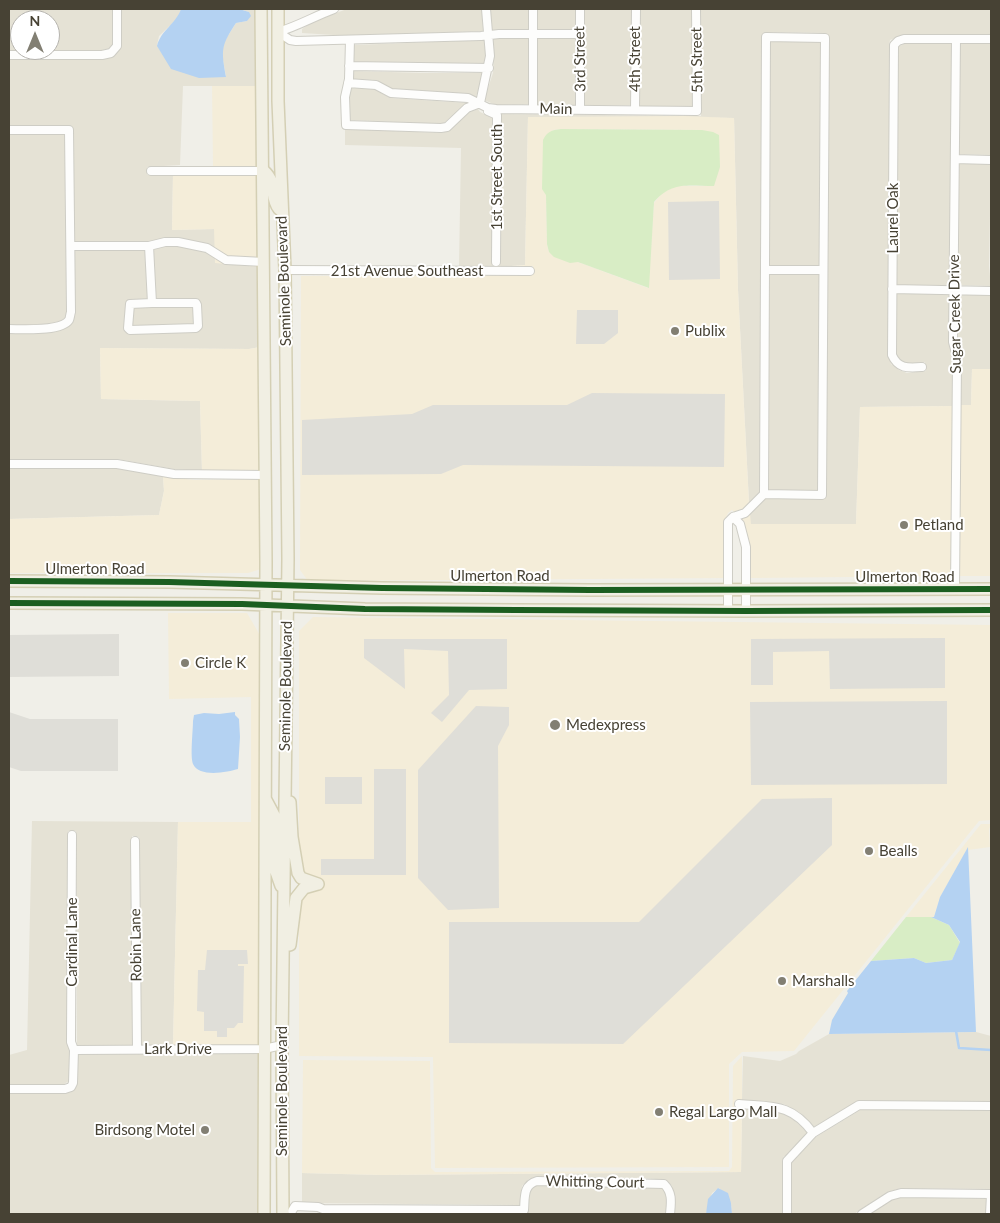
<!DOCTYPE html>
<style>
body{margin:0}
#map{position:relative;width:1000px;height:1223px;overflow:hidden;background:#f0efe8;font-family:Lato,sans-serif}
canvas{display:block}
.frame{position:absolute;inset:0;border:10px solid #474234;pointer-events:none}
.north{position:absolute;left:10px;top:10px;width:50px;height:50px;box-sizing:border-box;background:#fff;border:1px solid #b5b3ae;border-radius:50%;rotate:0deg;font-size:14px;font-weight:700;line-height:20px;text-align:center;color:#474234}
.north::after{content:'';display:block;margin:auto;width:18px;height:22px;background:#827f73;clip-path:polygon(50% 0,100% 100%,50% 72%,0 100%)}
</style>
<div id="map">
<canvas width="1000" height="1223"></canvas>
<div class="frame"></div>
<div class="north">N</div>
</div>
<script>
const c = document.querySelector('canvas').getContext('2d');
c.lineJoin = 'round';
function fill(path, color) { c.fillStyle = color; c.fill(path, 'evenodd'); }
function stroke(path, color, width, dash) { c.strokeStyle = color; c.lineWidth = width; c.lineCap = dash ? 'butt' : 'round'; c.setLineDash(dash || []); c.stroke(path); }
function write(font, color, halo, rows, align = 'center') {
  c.font = font + ' Lato,sans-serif'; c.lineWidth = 4; c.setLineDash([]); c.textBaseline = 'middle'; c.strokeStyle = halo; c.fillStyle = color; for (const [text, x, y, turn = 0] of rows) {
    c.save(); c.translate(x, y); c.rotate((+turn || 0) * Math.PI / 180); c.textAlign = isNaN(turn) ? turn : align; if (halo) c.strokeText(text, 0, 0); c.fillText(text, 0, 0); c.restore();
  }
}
fill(new Path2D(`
 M9,9H113V44L109,49L102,50H9ZM20,20H50V50H20Z
 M121,9H181L178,18L159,36L157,45L162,53L226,77L222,54L224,42L236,23L247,21L249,12L239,9H257L258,86H183L180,165L147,167V175H173L172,230L214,229L259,267L260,347L249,349L100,348L101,399L200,401L202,471L174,469L117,459L9,460V59H102L112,57L121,46Z
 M347,9H482L483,31L350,36L302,33V29L312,22Z
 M490,9H529V29L491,30Z
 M537,9H576L575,30L537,29Z
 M584,9H632L631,105H584Z
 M640,9H692L693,107L639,106Z
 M700,9H991V34L903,35L890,40L889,45L890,47L888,355L891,364L899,370L907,373L926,371L925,362L907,364L898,359L896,354V294H950L949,342L953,354L952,406L860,407L856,524H750V514L765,499H821L826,495L829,38L825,33L767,32L762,37L760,492L749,503L738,290L734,118L528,117L525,265L499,267H459L461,148L345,145V129L441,133L450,130L469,112L478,109L480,112L493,118L492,266H500L501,114L701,116Z
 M529,38V104L496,105L484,100L493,73L494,55L493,39Z
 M537,38L575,39L576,105H537Z
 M485,40V64L353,62L354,45Z
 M770,41L821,42L819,265H769Z
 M952,43L950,285H896L898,47L904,44Z
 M960,43H991V155L959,154Z
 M353,71L425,73H483L476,97L468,94L392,89L376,80L353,79Z
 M351,88L374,89L390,98L468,103L446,122L441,124L350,120L349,98Z
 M959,163L991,164L989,266L991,286L958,285Z
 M769,274H819L818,490H768Z
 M958,294L991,295V369H972L971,405H960L962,355L957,342Z
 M117,468L163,476L164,491L159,515L9,519V469Z
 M32,821L178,822L173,1045H141L139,837L132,836L133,1045H77L76,831H68L67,1042L70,1050L69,1081L64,1084H9V1055L27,1050Z
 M976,1032L991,1036V1101H858L814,1127L799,1112L784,1104L742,1100L743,1056L780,1061L796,1054L799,1051L829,1034Z
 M78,1054H258L259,1214H9V1093H65L71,1092L77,1083Z
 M742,1109L782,1112L794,1120L808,1133L786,1156H784L782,1161L783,1163V1214H732L731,1203L719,1188L712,1193L706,1214H674L675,1201L672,1186L664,1180L645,1178L537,1176L529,1179L522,1186L520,1205L302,1203V1173L382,1175L741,1172Z
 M904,1109L991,1110V1189L901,1188L888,1192L854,1214H791V1163L816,1137L860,1110Z
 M538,1185L662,1188L666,1192L667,1201L666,1214H524L528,1210L529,1190L532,1187Z
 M902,1197L987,1199L986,1214H870L891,1200Z`), '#e5e2d5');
fill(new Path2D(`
 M212,86H258V166H213Z
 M684,116L734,118L738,290L749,503L743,509L734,512L732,510L728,513L724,522L725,578L308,581L300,570L301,276L533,275V266L499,267L525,265L528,117ZM561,129L702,130L714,186H676L663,192L654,203L648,288L578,262L549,252L547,244L546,195L553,130Z
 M173,175H258L259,267L215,263L214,229L172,230Z
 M260,347L261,470L202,471L200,401L101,399L100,348L249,349Z
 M972,369H991V576H959L960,405H971Z
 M952,406L951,576L751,578L750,546L744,523L741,519L750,514L751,524H856L860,407Z
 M163,476L194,480L261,479V569L248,573H9V519L159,515L164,491Z
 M168,613H247L261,637L260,794L259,795L260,798V908L258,1045H173L178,822H251V697L169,699Z
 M313,617L991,625V820L979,821L794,1051L742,1052L729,1064V1167L435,1168L433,1057L299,1056V631Z
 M981,824H991L989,830L990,847L968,850V848L940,897L934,917H906Z
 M742,1056V1100H735L734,1108L742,1109L741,1172L382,1175L302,1173L303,1060L430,1061L431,1168L435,1172L729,1171L732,1167L733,1066Z`), '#f4edd9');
fill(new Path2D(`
 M561,129L702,130L713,132L719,135L720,167L714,186C688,186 672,181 654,202L649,288L578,262L570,263L554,257L549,252L547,244L546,195L542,189L543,140C547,132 551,130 561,129Z
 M906,917H931L949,925L960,943L952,960L926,963L914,958L871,961Z`), '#d8edc5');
fill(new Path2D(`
 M719,201L720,279L669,280L668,202Z
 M577,310H618V333L604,344H576Z
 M592,393L725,394L724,467L463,465L441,474L302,475V420L412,414L433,405H567Z
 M119,634V676L9,677V635Z
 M945,638V688L830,689L829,651L773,652V685H751V639Z
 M364,639H507V689L469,690L442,722L431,713L449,695L448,651L404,649L405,689L364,658Z
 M947,701V784L751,785L750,702Z
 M476,706L509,707V725L498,746L499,908L448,910L418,878V770Z
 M9,712L30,719H118V771H21L9,767Z
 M374,769H406V875H321V859H374Z
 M325,777H362V804H325Z
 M832,798V845L623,1044L449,1043V922H639L762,799Z
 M207,950H247L248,964H238V966H244L243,1023H238L234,1028H227V1037H217V1031H204V1012L197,1011L198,970H205Z`), '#dfded8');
fill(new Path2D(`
 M181,9H239L249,12L251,16L247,21L236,23C221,46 221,49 226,77L199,78L171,69L157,46C161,30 176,24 181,9Z
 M235,712V715L239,719L240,737L238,769C228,772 199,778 193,764C190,756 193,731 193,721L194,715L204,713L219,714Z
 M968,847L976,1032L829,1034L832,1020L848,993L847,991L871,961L914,958L926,963L952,960L960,942L949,925L931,917H934L940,897Z
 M718,1188L728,1193L731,1203L732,1214H706L708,1199Z`), '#b4d2f2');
stroke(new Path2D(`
 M956,1031L959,1048L991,1050`), '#b4d2f2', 2.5);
const street = new Path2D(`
 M533,9V109
 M580,9V110
 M278,32L290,40L296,41L481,36L499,34H579
 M278,32C298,26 315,16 334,9
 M766,37L825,38L822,495L764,494Z
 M350,40L349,79L345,97L346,125L441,128L447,127L467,108L480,103
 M9,55H102L111,53L117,46V9
 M349,66L489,68
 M348,83L376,85L391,93L468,98L488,108L496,109L697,111L696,9
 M480,103L490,56L486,9
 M635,110L636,9
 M488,111L497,115L496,262
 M9,130H69L71,312C70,315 70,318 69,320C61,332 22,329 9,329
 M955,159L991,160
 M151,171H264
 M71,246H149L165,242H178L207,248L226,260L264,262
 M149,246L152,303L130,304L128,328L130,330L196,328L198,326L197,305L196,303H152
 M285,270L530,271
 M765,270H823
 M892,289L991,291
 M922,367C908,368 898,369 892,355L894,45L898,41L904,39H991
 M9,464H117L174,474L266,475
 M733,517L740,524L746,547V611
 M955,589L957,363L956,353L953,342L956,39
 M728,611V522L733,517L745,513L764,494
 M135,841L137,1049
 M74,1050L264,1049L282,1045
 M9,1089H65L71,1087L73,1083L74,1050L71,1042L72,835
 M739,1104C772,1107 791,1103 813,1133
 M292,1211L295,1206L318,1207L323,1209L524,1210C525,1197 523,1185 537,1181L664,1184C673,1193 671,1203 670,1214
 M787,1214V1161L813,1133L859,1105L991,1106
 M862,1214L890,1196L901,1193L991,1194
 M990,1214L991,1195`);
const primary = new Path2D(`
 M261,9L266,562L264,1214
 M278,9V101L285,270L288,559L282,1045L283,1214
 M264,171C278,184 269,196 279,209
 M9,581L169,582L382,588L590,590L991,589
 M9,603L242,604L365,609L516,610L746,611L991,610
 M266,800L274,815L275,869L281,886
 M290,802L292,837L298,873L301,878L318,884
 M290,945L296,898L304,888L318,884`);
stroke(street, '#cecdc5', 10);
stroke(primary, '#d4cfb4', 14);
stroke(street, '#fdfdfc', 8);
stroke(primary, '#f1efe3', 11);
stroke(new Path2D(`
 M9,581L169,582L382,588L590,590L991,589
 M9,603L242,604L365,609L516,610L746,611L991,610`), '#1b5e20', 6);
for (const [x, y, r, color] of [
 [675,331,5,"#827f73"],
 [904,525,5,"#827f73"],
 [185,663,5,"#827f73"],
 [555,725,6,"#827f73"],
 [869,851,5,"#827f73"],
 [782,981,5,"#827f73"],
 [659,1112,5,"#827f73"],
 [205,1130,5,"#827f73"]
]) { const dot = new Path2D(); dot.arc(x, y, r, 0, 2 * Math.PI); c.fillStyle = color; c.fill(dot); stroke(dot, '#fff', 2); }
write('15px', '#474234', '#fff', [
 ["3rd Street",580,59,-91],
 ["4th Street",635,59,-90],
 ["5th Street",697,60,-91],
 ["Main",556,109,1],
 ["1st Street South",497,177,-90],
 ["Laurel Oak",893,218,-90],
 ["21st Avenue Southeast",407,271],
 ["Seminole Boulevard",284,281,-92],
 ["Sugar Creek Drive",955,314,-91],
 ["Ulmerton Road",95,569],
 ["Ulmerton Road",500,576],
 ["Ulmerton Road",905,577],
 ["Seminole Boulevard",286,686,-89],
 ["Cardinal Lane",72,942,-90],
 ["Robin Lane",136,945,-91],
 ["Lark Drive",178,1049],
 ["Seminole Boulevard",282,1091,-90],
 ["Whitting Court",595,1182,1]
]);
write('15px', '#474234', '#fff', [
 ["Publix",685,331],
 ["Petland",914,525],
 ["Circle K",195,663],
 ["Medexpress",566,725],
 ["Bealls",879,851],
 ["Marshalls",792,981],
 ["Regal Largo Mall",669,1112],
 ["Birdsong Motel",195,1130,"right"]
], 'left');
</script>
